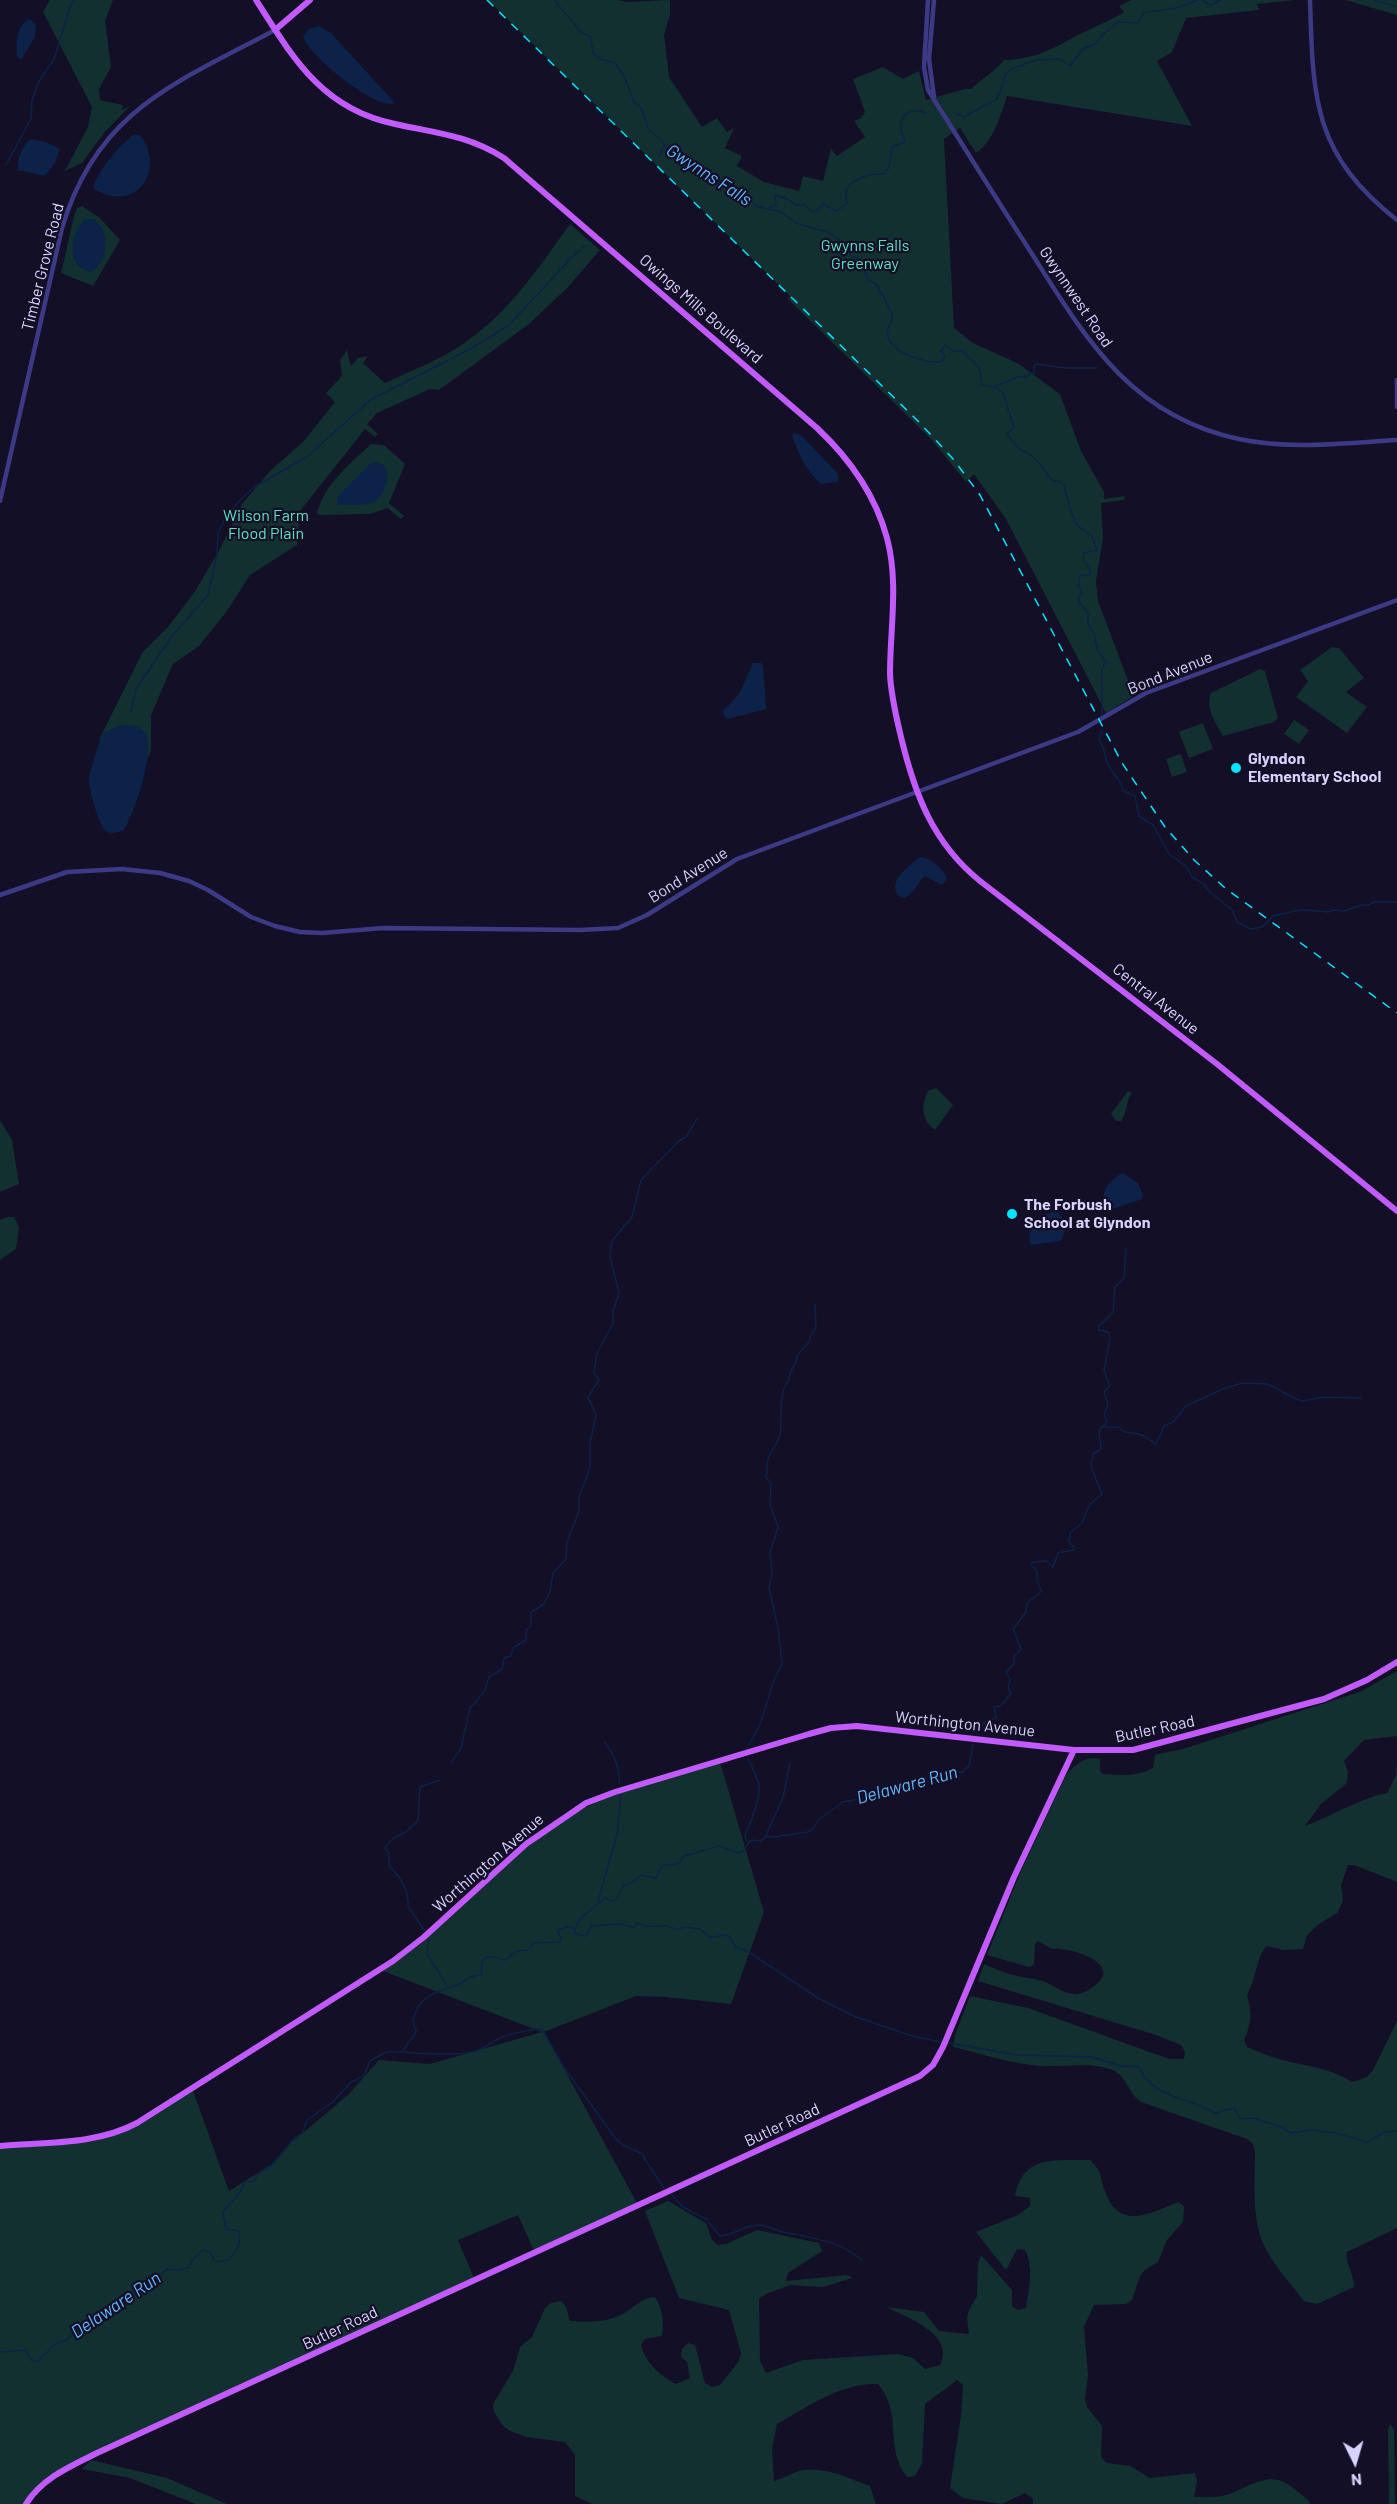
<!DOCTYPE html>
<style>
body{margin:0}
#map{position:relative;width:1397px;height:2504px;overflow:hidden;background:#130f26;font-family:Barlow,sans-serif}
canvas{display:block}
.north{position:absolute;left:1325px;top:2432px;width:60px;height:60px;-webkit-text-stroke:4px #130f26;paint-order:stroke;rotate:175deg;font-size:16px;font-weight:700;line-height:24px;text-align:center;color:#d9d4ff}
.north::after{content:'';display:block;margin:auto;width:21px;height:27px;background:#d9d4ff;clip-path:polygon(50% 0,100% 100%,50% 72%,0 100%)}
</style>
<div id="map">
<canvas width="1397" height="2504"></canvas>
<div class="north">N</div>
</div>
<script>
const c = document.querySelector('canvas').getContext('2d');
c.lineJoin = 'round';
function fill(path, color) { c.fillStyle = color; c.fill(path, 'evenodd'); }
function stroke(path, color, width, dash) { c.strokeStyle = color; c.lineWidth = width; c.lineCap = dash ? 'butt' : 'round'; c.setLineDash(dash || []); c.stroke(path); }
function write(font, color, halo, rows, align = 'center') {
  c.font = font + ' Barlow,sans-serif'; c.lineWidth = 4.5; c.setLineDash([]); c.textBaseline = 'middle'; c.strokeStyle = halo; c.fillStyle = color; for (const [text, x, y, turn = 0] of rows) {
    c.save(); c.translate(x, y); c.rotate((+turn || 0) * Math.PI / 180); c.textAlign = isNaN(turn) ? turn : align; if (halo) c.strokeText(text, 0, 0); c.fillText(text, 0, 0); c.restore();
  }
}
fill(new Path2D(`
 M50,0H113L105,21L111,67L99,89L100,100L123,105L122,110L130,106L104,133L82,163L65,171L88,127L92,107L43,12Z
 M488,0H617L627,2L670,0V15L664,35L669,77L702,127L717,118L727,132L734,128L725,148L742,156L737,166L764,182L799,191L803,176L823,181L831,149L837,156L865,137L854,121L861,118L865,112L853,79L883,67L903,79L919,71L926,100L965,89H971C982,79 995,71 1004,60C1043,59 1057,44 1091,29C1103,23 1113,19 1124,12L1119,6L1131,0H1296L1257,4L1259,10L1186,18L1172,52L1157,61L1192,126L1007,96C1001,115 993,142 976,153L960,128L944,139L954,328L973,343L1019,364L1060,394L1081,451L1104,492V499L1125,496L1124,500L1101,503L1103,538L1096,581L1098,601L1134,696L1106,713L1006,519L974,474L966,482L931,439L788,299L790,296Z
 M1346,0H1397V15Z
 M82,206L100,218L120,240L93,286L61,273L74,216L77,208Z
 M570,224L600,250L568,287L529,324L439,390L430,389L377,413L367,424L378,434L375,437L365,429L300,511L297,545L250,575L227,611L199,646L173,664L151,715V750L142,773L98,767L100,738L142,653L168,627L194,593L221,547L242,504L270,471L303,442L335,402L326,393L342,376L340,360L347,350L351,366L358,358L368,356L363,363L385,383C412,370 443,359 467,341C510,311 540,266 570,224Z
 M371,444L384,445L405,464L389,503L404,516L401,519L388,508L370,514L319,515L317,513C325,483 350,464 371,444Z
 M1332,647L1339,648L1364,678L1346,692L1367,707L1347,733L1296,697L1308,681L1300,670Z
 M1260,669L1265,671L1278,718L1274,722L1223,736C1216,723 1205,709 1211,693Z
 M1294,720L1309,730L1299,744L1284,734Z
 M1203,723L1213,749L1189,758L1179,732Z
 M1181,754L1187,772L1172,777L1166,759Z
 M936,1088L953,1105L935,1130C921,1120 921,1105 928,1091Z
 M1128,1091L1132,1093C1125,1102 1128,1113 1121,1121H1116L1111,1114Z
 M0,1120L12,1140L19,1184L0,1192Z
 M8,1217H14L19,1227L16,1249L0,1260V1220Z
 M1397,1671V1736L1364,1740L1344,1761L1348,1772L1347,1783L1321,1804L1305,1826C1332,1816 1358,1799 1387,1793L1396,1775L1397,1765V1882L1354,1865H1348L1341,1885L1343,1901L1337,1913L1319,1924L1307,1935L1303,1949L1283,1950L1267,1946C1257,1954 1256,1980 1247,1995C1252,2013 1252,2023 1244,2040L1247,2047C1257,2051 1268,2056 1279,2059C1304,2066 1329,2067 1352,2082L1367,2077L1373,2070L1397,2021V2228L1347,2252C1345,2263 1354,2274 1354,2287L1317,2304L1304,2301C1289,2281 1268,2260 1260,2235C1252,2208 1255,2180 1255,2152L1253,2144L1247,2139L1141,2102C1128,2093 1126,2074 1110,2069C1084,2061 1057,2069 1031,2065C1005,2062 979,2053 953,2047L955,2035L970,1996L1028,2008L1169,2059H1184L1185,2052L1181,2045L1156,2035L978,1981L984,1964C993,1968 1002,1972 1010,1974C1021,1978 1032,1978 1043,1981C1052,1984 1062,1993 1073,1994C1079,1995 1085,1992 1090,1989C1129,1966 1073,1947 1052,1949L1038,1941L1035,1944L1034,1965L1029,1967L987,1955L1021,1871L1066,1775C1076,1764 1085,1756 1100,1759V1771L1103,1774C1121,1775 1137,1777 1153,1768L1155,1755L1158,1754L1183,1749L1362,1691Z
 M720,1762L764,1912L731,2004L666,1997L636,1996L544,2032L637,2203L534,2251L518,2215L458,2240L474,2278L70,2464L33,2491L23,2504H0V2146L107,2136L193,2091L229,2191L275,2162L291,2143L348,2095L379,2060L430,2064L542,2032L383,1971L534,1841L573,1814L607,1797Z
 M1090,2160C1103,2173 1099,2173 1104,2189C1119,2232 1148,2214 1178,2202L1184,2206L1183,2222L1167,2240L1158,2262L1145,2270L1140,2276L1132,2300L1126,2304L1094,2305L1084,2327L1088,2375L1085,2399L1087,2407L1102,2426L1101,2457L1107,2463L1130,2466L1150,2478L1195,2473L1197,2481L1194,2497C1207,2497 1220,2498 1232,2493C1250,2486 1267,2473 1286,2483C1294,2488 1302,2495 1309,2501L1310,2504H1033V2499L1025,2493L1002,2504L963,2498L950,2488L961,2415L963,2385L957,2380L925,2404L922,2463L915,2476L907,2477C883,2446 904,2415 878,2384C842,2382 807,2407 777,2424L772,2449L774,2481C781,2479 788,2475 796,2472C821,2464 847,2478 870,2486L876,2504H592L575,2496V2455L565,2442L526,2437L510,2431L503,2426L494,2412L493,2404L513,2371L520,2347L532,2337L545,2308L551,2303L561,2301L566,2307L570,2321C590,2322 609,2323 626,2312C637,2305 642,2298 655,2297C663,2309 664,2322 662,2336L645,2339L641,2345C645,2363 661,2376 676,2384L690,2378L687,2362L681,2357L682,2349L688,2343L695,2345L705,2383L712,2387L720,2385L739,2361L741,2353L729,2310L679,2298L645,2211L668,2201L706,2223L712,2240L718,2245L726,2244L757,2230L819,2243L822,2251L788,2273L786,2281L848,2275L852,2278L823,2287L790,2285L766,2294L759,2299L760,2361L766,2373L803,2360L898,2354L913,2358L925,2369L940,2365C956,2335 907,2317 886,2307L924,2312L939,2331L969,2334L967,2317L969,2310L977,2296L978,2263L981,2255L1012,2290V2306L1018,2310L1026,2308C1029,2290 1034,2267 1025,2250L1017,2249L1006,2270L976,2232L1018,2215L1030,2206V2198L1015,2196C1023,2154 1055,2161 1090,2160Z
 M1390,2424L1394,2430L1395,2504H1389L1388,2430Z
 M91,2460L167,2478L227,2504H196L130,2478L82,2469Z`), '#12302f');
fill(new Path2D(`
 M30,19L36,24L35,37L21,60L17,56C16,44 16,24 30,19Z
 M319,26L330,32L395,103C378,112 307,55 303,36L309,29Z
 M134,135H140C166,168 138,215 94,189C93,175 122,142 134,135Z
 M31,139L46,142L60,149L55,163L45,176L18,170C17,159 22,145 31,139Z
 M85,219H94C110,232 110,261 91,272C65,269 70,232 85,219Z
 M794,433L801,435L837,473L839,478L837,482L822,484C808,474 797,452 792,435Z
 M374,462L384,465C392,476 385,496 373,502C364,506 349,505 339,505L337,504V497L371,463Z
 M753,663H761L763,665L766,709L728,719L724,716L723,711L739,694Z
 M122,725C129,725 139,725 144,731C158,746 134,814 124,830C119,832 112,835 106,831C99,827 88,786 89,778C90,770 100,739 104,732Z
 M920,857C930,857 945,870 947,879L942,885L925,876C917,883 913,897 901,898C884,884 908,866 920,857Z
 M1122,1173L1138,1183L1143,1195L1142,1199L1110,1210L1104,1205C1101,1190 1109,1181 1122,1173Z
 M1056,1211C1065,1217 1068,1233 1060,1241L1031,1245C1024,1230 1041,1213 1056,1211Z`), '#0c2248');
stroke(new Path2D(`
 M554,0L582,33L590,36L593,53L600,59L615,63L625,78L634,102L641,107L648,129L661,140L671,154L696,167L714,181L725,184L737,195L748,199L758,207L779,211L796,223L827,232L839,240L852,256L861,260C865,266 864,272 867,278C869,283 875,281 877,286C880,290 891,311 892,315C894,323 884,328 888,337C894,353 926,365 942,361L945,357L941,351L945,345L953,351H962L979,367L982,385L995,387L1003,393L1014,428L1007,434L1020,450L1028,453L1038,462L1053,481H1058L1064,485L1070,509L1077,525L1092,536L1097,550L1083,553L1084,561C1087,567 1092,568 1089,576L1080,575L1078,586L1082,592L1078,600L1088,613V624L1094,634L1098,652L1106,661L1102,669V714
 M1201,0L1211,5L1221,0
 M1374,0L1397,7
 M957,114L964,117L997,99L1006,74L1011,69L1036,60L1060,59L1069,65L1071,64L1083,49L1097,43L1101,36L1118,22L1138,23L1143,13L1176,8L1198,0
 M659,157L665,144
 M6,165L31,119L32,100L39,81L54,59L71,4L75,0
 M768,209L776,204L775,195L790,200L795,205H805L812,212L816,211L823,204L837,211L847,204C847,200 845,194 847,189C852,178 873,173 883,174L889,168L892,147L905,142C903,135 899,128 901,122C904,110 918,109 926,113
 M996,386L1018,377L1028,376L1030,373H1035L1034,365L1037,364L1065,368H1096
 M131,711L136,689L172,636L208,595L217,554L218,533L225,519L240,500L254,487L307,457L370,400L474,347L509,325L572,257L585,246
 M1102,731L1099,739C1105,748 1104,755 1108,764C1112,774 1121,778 1123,791L1135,796L1139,816L1153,825L1169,854L1187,867L1192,877L1205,885L1209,891L1233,911L1237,922L1251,929L1262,927L1273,916L1294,911L1306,910L1329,912L1333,910L1344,911L1361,905H1368L1374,902H1397
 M1100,1427H1118L1125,1432C1146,1435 1138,1433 1156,1444L1164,1426L1173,1422L1186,1406L1225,1388L1243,1383L1268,1384L1296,1399L1303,1401L1323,1397L1361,1398
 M977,1734L984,1722L996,1718L994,1707L1001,1706L1011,1693L1008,1688L1010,1679L1006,1672L1014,1664V1657L1021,1649L1013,1629L1026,1612L1027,1603L1042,1591L1037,1581V1570L1031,1565L1032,1562L1046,1561L1053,1567L1058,1553L1073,1550L1074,1547L1069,1542L1070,1533L1082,1523L1090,1504L1102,1494L1091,1467L1093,1454L1101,1449L1099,1431L1107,1422L1104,1414L1108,1405L1104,1392L1110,1386L1104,1371L1110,1338L1108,1332L1099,1330L1098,1327L1113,1312L1115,1287L1124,1278L1126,1248
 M605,1743C614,1754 621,1770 619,1784
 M748,1746L760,1725L774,1680L782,1664L778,1628L769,1588L772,1574L770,1553L778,1527L770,1504L771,1483L766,1477C768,1471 766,1465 768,1459C771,1449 778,1445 780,1434C783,1417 777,1394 789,1380C788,1369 798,1365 797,1355L809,1342L811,1335L816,1328L815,1304
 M451,1763L461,1748L470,1708L484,1692L489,1677L502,1669L504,1658L511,1656L514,1647L526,1640V1630L531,1626V1612L544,1604L550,1591L553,1573L566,1559L567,1542L579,1511V1497L590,1468V1443L596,1415L588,1397L599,1380L594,1373L597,1353L613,1324V1311L619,1293L610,1256L612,1241L632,1217L641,1180L679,1141L686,1137L697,1119
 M766,1835L783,1798L790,1762
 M747,1842L745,1835C750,1826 761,1795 759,1785C757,1776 752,1767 748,1759
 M598,1902L617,1834L621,1795
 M424,1930L408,1906C409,1890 401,1877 389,1866V1853L385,1848C390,1838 397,1837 406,1832C410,1829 414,1824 418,1821L420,1787L440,1780
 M575,1931V1934L586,1936L591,1926L621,1924L634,1928L637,1923C640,1924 643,1925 647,1926C658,1928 665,1922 677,1930L684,1927L700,1929L708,1936L714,1937L725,1935L729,1936L736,1947L747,1951L818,1998L856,2017L912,2036L941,2042
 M429,1937L427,1954L447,1986
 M950,2043L1016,2055L1092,2057L1121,2066L1139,2067C1152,2098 1188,2097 1215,2113L1234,2108L1240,2119L1252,2118L1279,2126L1291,2133L1311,2130L1335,2133L1367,2142L1384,2132L1397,2131
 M403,2052C425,2054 451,2056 473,2052C483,2049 489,2044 498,2039C506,2035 535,2028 542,2029L565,2069L616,2139L623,2145L643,2154L644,2158L664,2188
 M672,2195L683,2207L706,2219L720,2236C734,2235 743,2226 756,2225C766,2224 773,2230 783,2232C812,2238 838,2240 862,2260
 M0,2352L26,2350L31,2360L37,2362L55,2344L66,2340L75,2332L92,2325L122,2304L133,2291L145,2286L163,2272L168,2269L180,2270L189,2267L194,2258L203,2250L210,2252L215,2262L228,2260C236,2252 243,2242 238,2231L226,2229L223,2212L240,2192L245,2182H254L258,2174L270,2167L294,2139L303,2132L307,2120L333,2102L351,2082L364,2076L370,2061L386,2052H402L416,2032C416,2028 412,2023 413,2019C420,1996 434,1992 455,1986C466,1983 466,1975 481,1975C483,1970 480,1966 483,1961C488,1952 499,1960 506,1960L516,1951L528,1950L534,1943L560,1942L561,1938L557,1930L569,1927L575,1929L580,1919L605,1898L612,1901L616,1900L624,1885L633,1882L641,1875L656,1878L662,1866L680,1863L684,1856L719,1846L738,1853L742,1852L751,1840L761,1841L766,1836L774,1837L808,1832L813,1829L818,1820L843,1802L870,1797L897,1789L909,1782L929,1781L946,1772H962L969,1766L973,1744`), '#0c2248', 1.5);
stroke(new Path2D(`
 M928,0L924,67L928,90C960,141 992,192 1025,243C1082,332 1126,415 1239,439C1291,450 1344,443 1397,440
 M934,0L929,59L934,97
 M1310,0C1313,99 1313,154 1397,220
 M1397,380V407
 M0,501L62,228C97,110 176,83 275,30
 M0,895L67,872L122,869L160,873L189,881L208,890L251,917L275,926L300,932L322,933L383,928L580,930L618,928L647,915L737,859L1078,732L1146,693L1397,600`), '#3d3a85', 4.5);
stroke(new Path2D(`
 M256,0C293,58 322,109 395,124C436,133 467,135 504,158L817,428C850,459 875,494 887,538C899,583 890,628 890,674C891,696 896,716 901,737C915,795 933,843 980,881L1217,1064L1397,1211
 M275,30L310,0
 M0,2146C46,2142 96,2145 137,2123L393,1961L424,1937L526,1844L586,1803L615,1792L809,1734L831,1728L857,1726L1074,1750H1133L1324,1699L1367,1680L1397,1662
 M26,2504C42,2478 71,2466 97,2453L920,2076L933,2065L943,2047L1014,1877L1074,1750`), '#c25bff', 6);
stroke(new Path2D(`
 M487,0L919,422L954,460L980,495L1122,763L1165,827L1194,860L1225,888L1397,1013`), '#00e5ff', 1.5, [9, 8]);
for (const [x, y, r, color] of [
 [1236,768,6,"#00e5ff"],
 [1012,1214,6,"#00e5ff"]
]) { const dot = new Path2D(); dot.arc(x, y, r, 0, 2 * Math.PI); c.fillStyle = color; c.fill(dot); stroke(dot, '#130f26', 2); }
write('16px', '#5fe0c0', '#130f26', [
 ["Gwynns Falls",865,246],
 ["Greenway",865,264],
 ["Wilson Farm",266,516],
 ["Flood Plain",266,534]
]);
write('16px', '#d9d4ff', '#130f26', [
 ["Timber Grove Road",43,267,-76],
 ["Gwynnwest Road",1076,297,56],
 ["Owings Mills Boulevard",701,309,41],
 ["Bond Avenue",1170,673,-22],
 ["Bond Avenue",688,875,-32],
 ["Central Avenue",1156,999,38],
 ["Worthington Avenue",965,1724,6],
 ["Butler Road",1155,1729,-12],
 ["Worthington Avenue",488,1863,-41],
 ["Butler Road",782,2125,-25],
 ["Butler Road",340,2328,-25]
]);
write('bold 16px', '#d9d4ff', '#130f26', [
 ["Glyndon",1248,759],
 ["Elementary School",1248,777],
 ["The Forbush",1024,1205],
 ["School at Glyndon",1024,1223]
], 'left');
write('italic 18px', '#62b6ff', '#130f26', [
 ["Gwynns Falls",709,175,33],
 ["Delaware Run",907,1785,-15],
 ["Delaware Run",116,2305,-34]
]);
</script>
